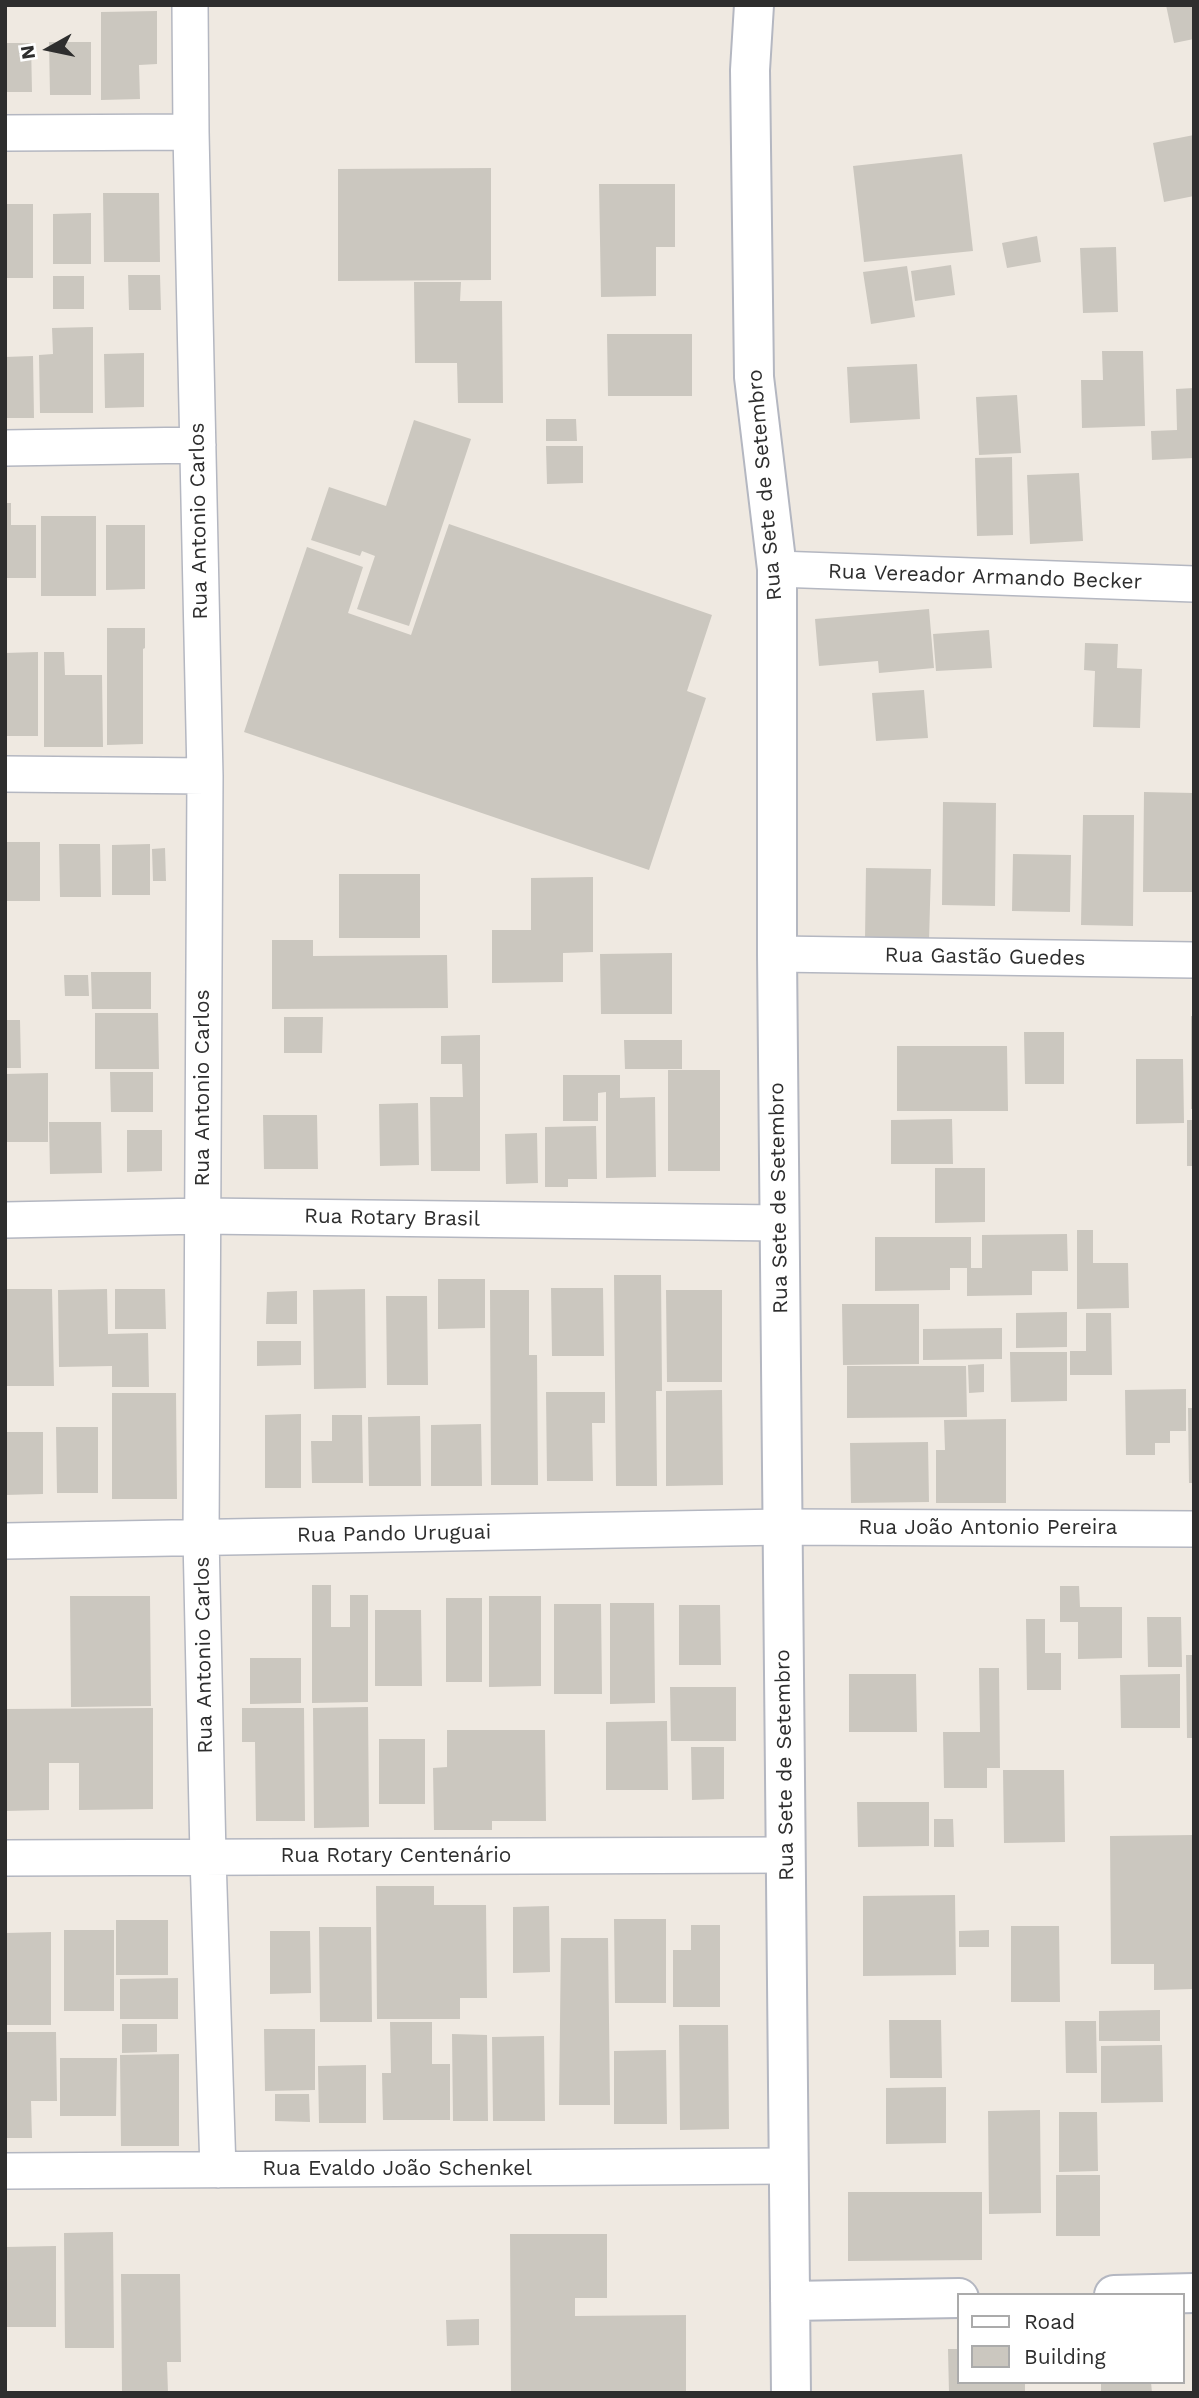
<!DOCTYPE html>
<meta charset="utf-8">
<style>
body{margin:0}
#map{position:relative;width:1199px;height:2398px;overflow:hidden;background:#efe9e1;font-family:"Work Sans",sans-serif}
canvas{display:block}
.frame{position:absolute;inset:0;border:7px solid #2e2e2e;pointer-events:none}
.legend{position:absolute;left:957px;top:2293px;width:228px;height:91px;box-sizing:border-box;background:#fff;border:2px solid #ababab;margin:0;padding:9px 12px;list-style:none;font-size:21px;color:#2e2e2e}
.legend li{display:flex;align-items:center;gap:14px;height:35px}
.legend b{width:35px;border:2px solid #ababab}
.north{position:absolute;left:14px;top:14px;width:70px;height:70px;-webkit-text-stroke:5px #fff;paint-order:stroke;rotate:261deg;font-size:19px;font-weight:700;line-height:28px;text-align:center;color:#2e2e2e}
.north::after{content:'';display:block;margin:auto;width:24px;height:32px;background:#2e2e2e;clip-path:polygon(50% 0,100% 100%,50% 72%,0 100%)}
</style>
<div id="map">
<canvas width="1199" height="2398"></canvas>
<div class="frame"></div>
<ul class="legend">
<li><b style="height:9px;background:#fff"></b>Road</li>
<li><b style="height:19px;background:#cbc7bf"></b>Building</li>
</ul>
<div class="north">N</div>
</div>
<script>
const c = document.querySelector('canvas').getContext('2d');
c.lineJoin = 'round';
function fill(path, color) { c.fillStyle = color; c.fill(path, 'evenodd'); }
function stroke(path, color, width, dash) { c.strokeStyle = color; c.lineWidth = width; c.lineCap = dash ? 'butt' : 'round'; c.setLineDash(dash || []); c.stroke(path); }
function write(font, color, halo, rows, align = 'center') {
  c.font = font + ' "Work Sans",sans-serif'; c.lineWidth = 5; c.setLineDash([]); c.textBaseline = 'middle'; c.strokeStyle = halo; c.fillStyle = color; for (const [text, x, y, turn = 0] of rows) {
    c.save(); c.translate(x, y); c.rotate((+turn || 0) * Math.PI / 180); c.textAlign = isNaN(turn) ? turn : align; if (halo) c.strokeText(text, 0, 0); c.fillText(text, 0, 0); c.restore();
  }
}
fill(new Path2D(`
 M1166,5H1194V39L1174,43Z
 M157,11V64L139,65L140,99L101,100V12Z
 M49,42H91V95H50Z
 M5,43H31L32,92H5Z
 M1194,135V196L1164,202L1153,143Z
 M962,154L973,251L864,262L853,166Z
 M491,168V280L338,281V169Z
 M599,184H675V247H656V296L601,297Z
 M103,193H159L160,262H104Z
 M5,204H33V278H5Z
 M91,213V264H53V214Z
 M1037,236L1041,262L1007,268L1002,243Z
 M1116,247L1118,312L1083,313L1080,248Z
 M951,265L955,295L915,301L911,271Z
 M907,266L915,317L871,324L863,272Z
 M128,275H160L161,310H129Z
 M53,276H84V309H53Z
 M414,282H461L460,301H502L503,403H458L457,363H415Z
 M93,327V413H40L39,355L53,354L52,328Z
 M607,334H692V396H608Z
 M1102,351H1143L1145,426L1082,428L1081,380H1103Z
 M144,353V407L105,408L104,354Z
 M33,356L34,418H5V357Z
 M917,364L920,419L850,423L847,367Z
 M1194,388V458L1152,460L1151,431L1177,430L1176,389Z
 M1017,395L1021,453L979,455L976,397Z
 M546,419H576L577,441H546Z
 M414,420L471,439L409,626L357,609L375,556L362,551L360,556L311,540L329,487L386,506Z
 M546,446H583V483L547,484Z
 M1012,457L1013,535L977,536L975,458Z
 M1079,473L1083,541L1030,544L1027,475Z
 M5,503H11V525H36V578H5Z
 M41,516H96V596H41Z
 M449,524L712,615L687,691L706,698L649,870L244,732L307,547L363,567L348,613L411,635Z
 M106,525H145V589L106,590Z
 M929,609L934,668L879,673L878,661L819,666L815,619Z
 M107,628H145V648L143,649V744L107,745Z
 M989,630L992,668L936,671L933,634Z
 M1085,643L1118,644L1117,668L1142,669L1140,728L1093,727L1095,671L1084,670Z
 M38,652V736H5V653Z
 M44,652H64L65,675H102L103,747H44Z
 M924,690L928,738L876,741L872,693Z
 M1144,792L1194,793V892H1143Z
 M943,802L996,803L995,906L942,905Z
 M1083,815H1134L1133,926L1081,925Z
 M5,842H40V901H5Z
 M59,844H100L101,897H60Z
 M150,844V895H112V845Z
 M165,848L166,881H153L152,849Z
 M1013,854L1071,855L1070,912L1012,911Z
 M866,868L931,869L929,941L865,940Z
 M339,874H420V938H339Z
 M593,877V952L563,953V982L492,983V930H531V878Z
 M272,940H313V956L447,955L448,1008L272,1009Z
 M672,953V1014H601L600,954Z
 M91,972H151V1009H92Z
 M64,975H88L89,996H65Z
 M95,1013H158L159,1069H95Z
 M1191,1016H1194V1109H1191Z
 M284,1017H323L322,1053H284Z
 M5,1020H20L21,1068H5Z
 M1024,1032H1064V1084H1025Z
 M480,1035V1171H431L430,1097H463L462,1064H441V1036Z
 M624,1040H682V1069H625Z
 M897,1046H1007L1008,1111H897Z
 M1136,1059H1183L1184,1123L1136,1124Z
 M668,1070H720V1171H668Z
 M110,1072H153V1112H111Z
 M48,1073V1142H5V1074Z
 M563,1075H620V1098L655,1097L656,1177L606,1178V1092L598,1093V1121H563Z
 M418,1103L419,1165L380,1166L379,1104Z
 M263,1115H317L318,1169H264Z
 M952,1119L953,1164H891V1120Z
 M1187,1120H1194V1166H1187Z
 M49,1122H101L102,1173L50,1174Z
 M596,1126L597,1179H568V1187H545V1127Z
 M127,1130H162V1171L127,1172Z
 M537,1133L538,1183L506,1184L505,1134Z
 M935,1168H985V1222L935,1223Z
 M1077,1230H1093V1263H1128L1129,1308L1077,1309Z
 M1067,1234L1068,1271H1032V1295L967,1296V1268H950V1290L875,1291V1237H971V1268H982V1235Z
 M614,1275H661L662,1391H656L657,1486H616Z
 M438,1279H485V1328L438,1329Z
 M551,1288H603L604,1356H552Z
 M5,1289H52L54,1386H5Z
 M107,1289L108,1334L148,1333L149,1387H112V1366L59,1367L58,1290Z
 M115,1289H165L166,1329H115Z
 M365,1289L366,1388L314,1389L313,1290Z
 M490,1290H529V1355H537L538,1485H491Z
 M666,1290H722V1382H667Z
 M297,1291V1324H266L267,1292Z
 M386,1296H427L428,1385H387Z
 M842,1304H919V1364L843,1365Z
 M1067,1312V1347L1016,1348V1313Z
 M1086,1313H1111L1112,1375H1070V1351H1086Z
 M1002,1328V1359L923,1360V1329Z
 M257,1341H301V1365L257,1366Z
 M1010,1352H1067V1401L1011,1402Z
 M984,1364V1392L969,1393L968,1365Z
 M847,1366H966L967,1417L847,1418Z
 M1186,1389V1431H1170V1443H1155V1455H1126L1125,1390Z
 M722,1390L723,1485L666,1486V1391Z
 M546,1392H605V1423H592L593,1481H547Z
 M112,1393H176L177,1499H112Z
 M1188,1408H1194V1483H1189Z
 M301,1414V1488H265V1415Z
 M332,1415H362L363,1483H312L311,1441H332Z
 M420,1416L421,1486H369L368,1417Z
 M1006,1419V1503H936V1450H945L944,1420Z
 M481,1424L482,1486H431V1425Z
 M56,1427H98V1493H57Z
 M5,1432H43V1494L5,1495Z
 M928,1442L929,1502L851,1503L850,1443Z
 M312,1585H331V1627H350V1595H368V1702L312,1703Z
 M1060,1586H1079L1080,1607H1122V1658L1078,1659V1622H1060Z
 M70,1596H150L151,1706L71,1707Z
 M489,1596H541V1686L489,1687Z
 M446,1598H482V1682H446Z
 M610,1603H654L655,1703L610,1704Z
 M554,1604H601L602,1694H554Z
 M679,1605H720L721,1665H679Z
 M375,1610H421L422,1686H375Z
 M1147,1617H1181L1182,1667H1148Z
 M1026,1619H1045V1653H1061V1690H1027Z
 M1186,1655H1194V1738H1187Z
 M250,1658H301V1703L250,1704Z
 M979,1668H999L1000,1768H987V1788H944L943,1732H980Z
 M849,1674H916L917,1732H849Z
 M1180,1674V1728H1121L1120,1675Z
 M670,1687H736V1741H671Z
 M368,1707L369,1827L314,1828L313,1708Z
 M153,1708V1809L79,1810V1763H49V1810L5,1811V1709Z
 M242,1708H304L305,1821H256L255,1742H242Z
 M667,1721L668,1790H606V1722Z
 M447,1730H545L546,1821H492V1830H434L433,1768L447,1767Z
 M379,1739H425V1804H379Z
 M691,1747H724V1799L692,1800Z
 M1003,1770H1064L1065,1842L1004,1843Z
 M857,1802H929V1846L858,1847Z
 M934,1819H953L954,1847H934Z
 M1194,1835V1989L1154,1990V1964H1111L1110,1836Z
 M376,1886H434V1905H486L487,1998H460V2019H377Z
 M955,1895L956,1975L863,1976V1896Z
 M549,1906L550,1972L513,1973V1907Z
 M614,1919H666V2003H615Z
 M116,1920H168V1975H116Z
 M691,1925H720V2007H673V1950H691Z
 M1011,1926H1059L1060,2002H1011Z
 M319,1927H371L372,2022H320Z
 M64,1930H114V2011H64Z
 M989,1930V1947H959V1931Z
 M270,1931H310L311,1993L270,1994Z
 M51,1932V2025H5V1933Z
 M561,1938H608L610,2105H559Z
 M178,1978V2019H120V1979Z
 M1160,2010V2041H1099V2011Z
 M889,2020H941L942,2078H890Z
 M1065,2021H1096L1097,2073H1066Z
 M390,2022H432V2064H450V2120H383L382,2073H391Z
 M122,2024H157V2052L122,2053Z
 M679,2025H728L729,2129L680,2130Z
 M264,2029H315V2090L265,2091Z
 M5,2032H56L57,2101H31L32,2138H5Z
 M452,2034L487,2035L488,2121H453Z
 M544,2036L545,2121H493L492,2037Z
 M1162,2045L1163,2102L1101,2103V2046Z
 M666,2050L667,2124H614V2051Z
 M179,2054V2146H121L120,2055Z
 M60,2058H117L116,2116H60Z
 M366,2065V2123H319L318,2066Z
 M946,2087V2143L886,2144V2088Z
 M275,2094H309L310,2122L275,2121Z
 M1040,2110L1041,2213L989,2214L988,2111Z
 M1059,2112H1097L1098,2171L1059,2172Z
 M1056,2175H1100V2236H1056Z
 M848,2192H982V2260L848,2261Z
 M113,2232L114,2348H65L64,2233Z
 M510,2234H607V2298H575V2316L686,2315V2393H511Z
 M56,2246V2327H5V2247Z
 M121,2274H180L181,2362H167L168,2393H122Z
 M479,2319V2345L447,2346L446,2320Z
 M948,2349H959V2382H1025V2393H949Z
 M1101,2382H1151L1152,2393H1101Z`), '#cbc7bf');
const minor = new Path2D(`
 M190,5L191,132L205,776L201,1537L208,1857L218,2170
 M5,133L191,132
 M5,448L198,445
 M777,569L1194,584
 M5,774L205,776
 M777,954L1194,960
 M5,1220L203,1216L779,1223
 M5,1541L783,1527L1194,1529
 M5,1858L786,1855
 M5,2171L788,2166`);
const tertiary = new Path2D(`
 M754,5L750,70L754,377L777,569V954L791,2393
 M1114,2295L1194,2293
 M790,2301L959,2298`);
stroke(minor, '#b4b7c1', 38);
stroke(tertiary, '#b4b7c1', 42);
stroke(minor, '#fff', 35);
stroke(tertiary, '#fff', 38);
write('21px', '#2e2e2e', '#fff', [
 ["Rua Sete de Setembro",765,485,-95],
 ["Rua Antonio Carlos",199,521,-91],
 ["Rua Vereador Armando Becker",985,577,2],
 ["Rua Gastão Guedes",985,957,1],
 ["Rua Antonio Carlos",203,1088,-90],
 ["Rua Sete de Setembro",779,1198,-91],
 ["Rua Rotary Brasil",392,1218,1],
 ["Rua João Antonio Pereira",988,1528],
 ["Rua Pando Uruguai",394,1534,-1],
 ["Rua Antonio Carlos",204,1655,-91],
 ["Rua Sete de Setembro",785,1765,-91],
 ["Rua Rotary Centenário",396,1856],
 ["Rua Evaldo João Schenkel",397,2169]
]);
</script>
